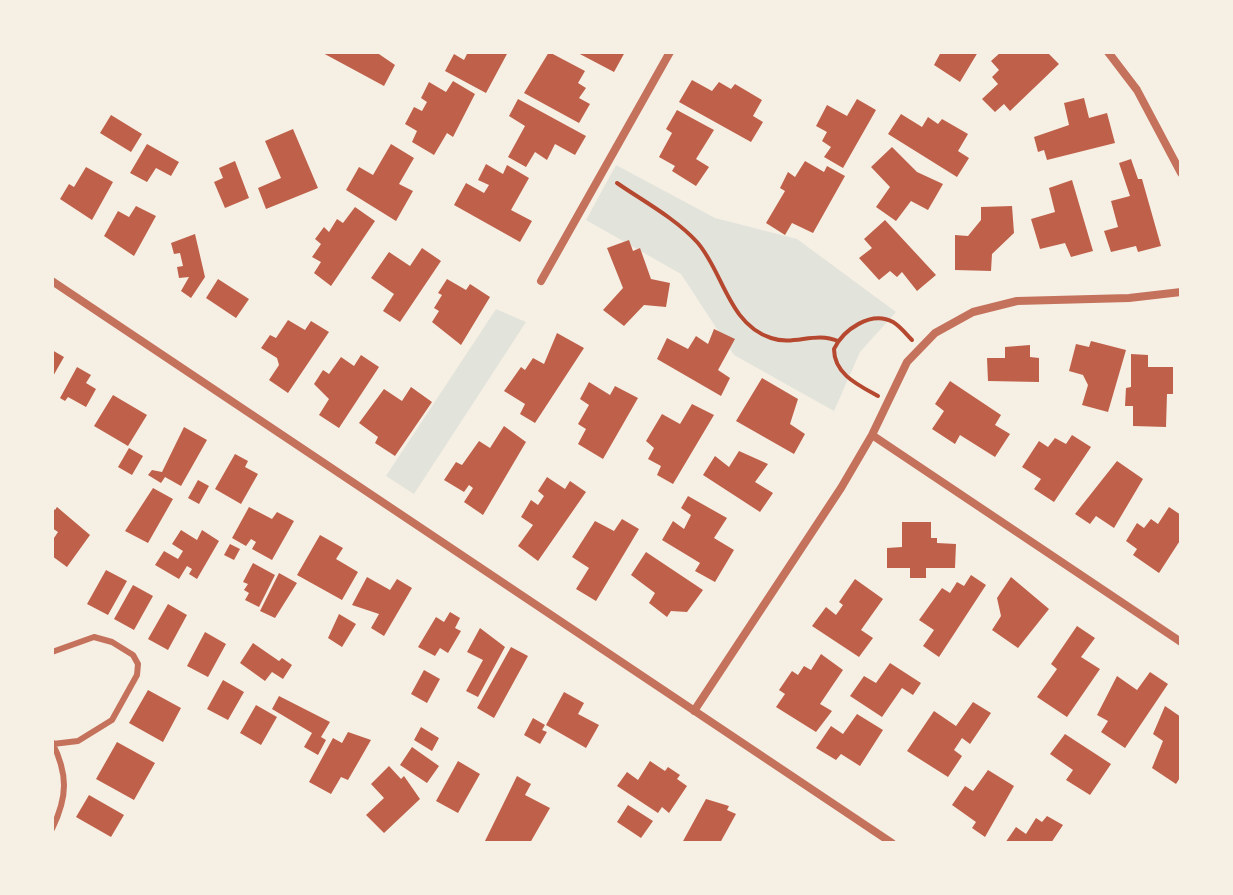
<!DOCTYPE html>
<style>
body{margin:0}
#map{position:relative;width:1233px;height:895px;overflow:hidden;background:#f6efe4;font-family:"Work Sans",sans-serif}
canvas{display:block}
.frame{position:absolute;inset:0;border:54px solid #f6efe4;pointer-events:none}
</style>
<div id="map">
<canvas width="1233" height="895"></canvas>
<div class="frame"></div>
</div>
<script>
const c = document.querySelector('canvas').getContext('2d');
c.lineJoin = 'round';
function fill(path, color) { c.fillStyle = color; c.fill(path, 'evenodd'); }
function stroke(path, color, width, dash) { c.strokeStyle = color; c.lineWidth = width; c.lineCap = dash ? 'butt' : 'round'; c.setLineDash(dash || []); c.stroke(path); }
fill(new Path2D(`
 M616,165L715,218L797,239L896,312L860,352L834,411L734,355L681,274L586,220Z
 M496,309L526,322L414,494L386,476Z`), '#e2e4dc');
fill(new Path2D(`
 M321,52H376L395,65L384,86Z
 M468,52H508L486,93L445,71L454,54L464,60Z
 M549,52L585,71L578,83L586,88L579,98L590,104L579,123L524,93Z
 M576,52H625L614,72Z
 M941,52H978L960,82L934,65Z
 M1001,52H1047L1059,64L1010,111L1004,104L995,112L982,99L998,84L992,77L999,70L991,61Z
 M692,80L712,91L719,82L731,89L735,84L762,100L753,116L763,122L751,142L679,102Z
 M453,81L475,94L453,137L447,133L434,155L412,142L417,131L405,124L414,107L422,111L427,102L421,98L429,82L446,92Z
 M1084,98L1089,118L1107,113L1115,143L1047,160L1044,150L1038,152L1034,137L1069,125L1064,103Z
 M518,99L586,136L575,155L555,144L547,160L535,152L526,167L508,157L525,126L509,116Z
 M857,99L876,110L843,168L824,157L831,147L822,141L827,132L816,126L827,105L847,116Z
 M677,110L714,130L696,159L709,167L696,186L672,171L675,166L659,157L672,133L666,129Z
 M901,114L922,127L928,117L938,124L942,119L968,134L958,151L969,158L957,177L888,134Z
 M111,115L142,134L131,152L100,133Z
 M293,129L318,188L266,209L258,188L281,178L265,141Z
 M147,144L179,162L171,176L156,168L147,182L130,173Z
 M391,144L414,158L399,184L413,191L396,221L346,190L359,167L373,175Z
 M892,147L917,172L943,184L928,210L911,201L896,221L876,207L890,187L871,167Z
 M1131,159L1138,179H1142L1161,246L1138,252L1136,246L1111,252L1104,231L1118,227L1111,201L1130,196L1119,163Z
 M235,161L249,198L225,208L214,182L223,178L219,168Z
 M805,161L824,172L827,166L845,176L813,233L792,223L785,235L766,223L785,191L780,188L788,172L795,177Z
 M486,164L503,174L507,165L529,178L511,210L532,221L520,242L454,205L466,183L484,193L489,185L478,180Z
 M86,167L113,182L92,220L60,199L69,184L74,187Z
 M1072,180L1093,251L1071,257L1065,243L1040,249L1031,219L1055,212L1049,188Z
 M136,206L156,216L134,256L104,236L118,211L129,217Z
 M1012,206L1014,233L992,254L991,271L955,270V235L968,236L981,220V207Z
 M355,207L375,221L331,286L314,273L321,262L312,257L321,244L315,239L324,227L329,232L337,219L343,223Z
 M885,220L936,275L917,291L902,272L897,277L890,271L879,280L859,258L872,248L864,239Z
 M195,234L205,277L191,298L181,291L189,277L179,278L177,267L183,266L180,253L174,254L171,243Z
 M629,240L633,251L640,248L651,279L670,283L666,307L644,305L624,326L603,310L623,288L607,248Z
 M422,248L441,261L400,322L383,311L394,294L371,278L389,252L410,266Z
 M218,279L249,299L236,318L206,298Z
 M447,279L466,290L470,284L490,297L461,345L432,322L439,311L434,308L442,295L438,293Z
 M288,320L305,330L311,321L329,332L288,393L269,380L279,365L277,358L261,348L270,335L276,338Z
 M714,329L735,339L718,370L730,378L721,396L657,359L667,338L688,349L696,336L708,344Z
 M557,333L584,348L535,423L520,414L525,404L504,391L521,367L525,370L533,358L544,364Z
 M1091,341L1126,350L1108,412L1082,405L1088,385L1083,375L1069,371L1076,344L1089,347Z
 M1030,345V357L1039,358V382L988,381L987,358H1005V347Z
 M52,350L64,357L52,378Z
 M1131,354L1148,355V367H1173V394H1167L1166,427L1133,426V406H1125L1126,388L1131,387Z
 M361,355L379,367L339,428L319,415L329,399L314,384L323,370L329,374L341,357L354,366Z
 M77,367L91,375L86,383L96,389L86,407L68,397L65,401L60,398Z
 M762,378L798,399L790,424L805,434L794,454L736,421Z
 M950,381L1001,415L995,425L1010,434L995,457L960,435L955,444L932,429L944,411L935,404Z
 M589,382L610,395L615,386L638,398L603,459L578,444L586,429L578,424L589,405L580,399Z
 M411,387L432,402L395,456L375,443L378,437L359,423L384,389L402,401Z
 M113,395L147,415L128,446L94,426Z
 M692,404L714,415L673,484L657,475L661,466L648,459L654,448L646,441L662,414L680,424Z
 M504,426L526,442L483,515L464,502L473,488L469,485L464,492L444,480L456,462L462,465L479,441L490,448Z
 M184,427L207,440L181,486L165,477L161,483L148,475L152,470L162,472Z
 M1072,435L1091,447L1054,502L1034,489L1041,479L1022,467L1039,441L1048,447L1055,438L1066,444Z
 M129,448L143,456L132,475L118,467Z
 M739,451L768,464L755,482L773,493L760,512L703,475L715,456L729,467Z
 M235,454L248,461L245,467L258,474L241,504L215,489Z
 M1117,461L1143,479L1114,528L1096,516L1090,524L1075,514Z
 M547,477L565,489L570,481L586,492L538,561L518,546L533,525L521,517L531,500L538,505L544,496L538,491Z
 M198,480L209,486L199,504L188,498Z
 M153,488L173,499L148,543L125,531Z
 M688,496L727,518L714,538L734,550L715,582L695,571L700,563L662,540L673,521L684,529L691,515L681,508Z
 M57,507L90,535L67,567L52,556V541L58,532L52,528V508L55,510Z
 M249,507L272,519L277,512L294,521L272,560L252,549L256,542L251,539L246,546L232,538Z
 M1169,507L1181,515V539L1159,573L1133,555L1137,549L1126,541L1137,523L1144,528L1151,519L1158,524Z
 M622,519L639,529L596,601L576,589L589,568L572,557L595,521L614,531Z
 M902,522H931V538H937V543L956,544L955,568H926V578H910V568H887V548L902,547Z
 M181,530L197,540L202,530L219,541L197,579L189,574L192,569L187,566L179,579L155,565L164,551L178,559L183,551L172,544Z
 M320,535L343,548L336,559L358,572L342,600L297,575Z
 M230,544L240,549L234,560L224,555Z
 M646,552L703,590L687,612L671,611L667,617L649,603L655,593L631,575Z
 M253,563L275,575L259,607L245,600L249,593L244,590L248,584L243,582Z
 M106,570L127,581L108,615L87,604Z
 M279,573L297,583L275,618L260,611Z
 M971,575L986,585L939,657L923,646L934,630L919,620L942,588L950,593L957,582L964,586Z
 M367,577L390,590L397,579L412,588L384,636L371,628L379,614L352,605Z
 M1011,577L1049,609L1018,648L992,630L1001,616L997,598Z
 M855,579L883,599L861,630L873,638L859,657L812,626L826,607L836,615L843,605L839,602Z
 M133,585L153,596L134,630L114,619Z
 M168,604L187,615L168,650L148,639Z
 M450,612L460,618L455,628L461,631L448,653L440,648L435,656L418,647L436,617L444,622Z
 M339,614L356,624L342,647L328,638Z
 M1077,626L1095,638L1081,657L1100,669L1067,717L1037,697L1057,669L1051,664Z
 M480,628L505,647L478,697L466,691L483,660L467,652Z
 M205,632L226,644L208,677L187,666Z
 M253,643L279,661L282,658L292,665L283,679L272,672L265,681L240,663Z
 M511,647L528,656L494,718L477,708Z
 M821,654L843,670L820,704L832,711L816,732L776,707L785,694L779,690L792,671L798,675L804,666L811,670Z
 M890,663L921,683L913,695L902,688L882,717L850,696L864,676L876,683Z
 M424,670L440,679L427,703L411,694Z
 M1150,672L1168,684L1125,748L1101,732L1108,721L1097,715L1117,676L1137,690Z
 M223,680L244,692L228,720L207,709Z
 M148,690L181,708L163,742L129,723Z
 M564,692L584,703L578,714L599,725L586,748L546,725Z
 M279,696L330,722L321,737L326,740L318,755L304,747L312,733L272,709Z
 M973,702L991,713L970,744L962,738L954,750L962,756L948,777L907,751L934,711L956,726Z
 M256,705L277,717L261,745L240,733Z
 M1165,706L1181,717V776L1176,784L1152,768L1163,741L1153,734Z
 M857,714L883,730L860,766L841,754L836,760L816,748L831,726L843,734Z
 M533,718L545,725L542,730L547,732L540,744L524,735Z
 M421,727L439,738L432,751L414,740Z
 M348,732L371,740L348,780L341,777L331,794L309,782L333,738L342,743Z
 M1065,734L1111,764L1090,795L1066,780L1073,770L1050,754Z
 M117,742L155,763L134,800L96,779Z
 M412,747L439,766L427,783L400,765Z
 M458,761L480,774L458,813L436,801Z
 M650,761L665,771L668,767L680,775L677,779L687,786L669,813L662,807L658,813L617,786L627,772L638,780Z
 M389,766L401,779L404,776L420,799L384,833L366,815L384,798L371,784Z
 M988,770L1014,786L985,837L972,828L976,822L952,805L965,786L973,791Z
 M517,776L531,784L525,795L550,808L530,843H484Z
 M89,795L124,815L111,837L76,817Z
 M706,799L729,806L727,810L736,814L720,843H682Z
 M628,805L653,821L641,838L617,822Z
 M1047,816L1063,825L1051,843H1005L1016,827L1026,834L1036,818L1042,822Z`), '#bf614a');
stroke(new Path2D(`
 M617,183C643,201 675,218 697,242C723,271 728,324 771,338C794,346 815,331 838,341
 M878,396C858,385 834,374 834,349C843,330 871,310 893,322C900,326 906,334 912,340`), '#b5482f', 4);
stroke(new Path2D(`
 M52,652L94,637L112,642L133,655L138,664L137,675L112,720L78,741L53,744
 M52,742C68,774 68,796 52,829`), '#c5725c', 6);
stroke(new Path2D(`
 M1108,52L1137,90L1181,173
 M52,281L892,843
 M541,281L670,52
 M872,435L1181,642
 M694,711L841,488L872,435L907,362L935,333L973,312L1017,301L1129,298L1181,292`), '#c5725c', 8);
</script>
